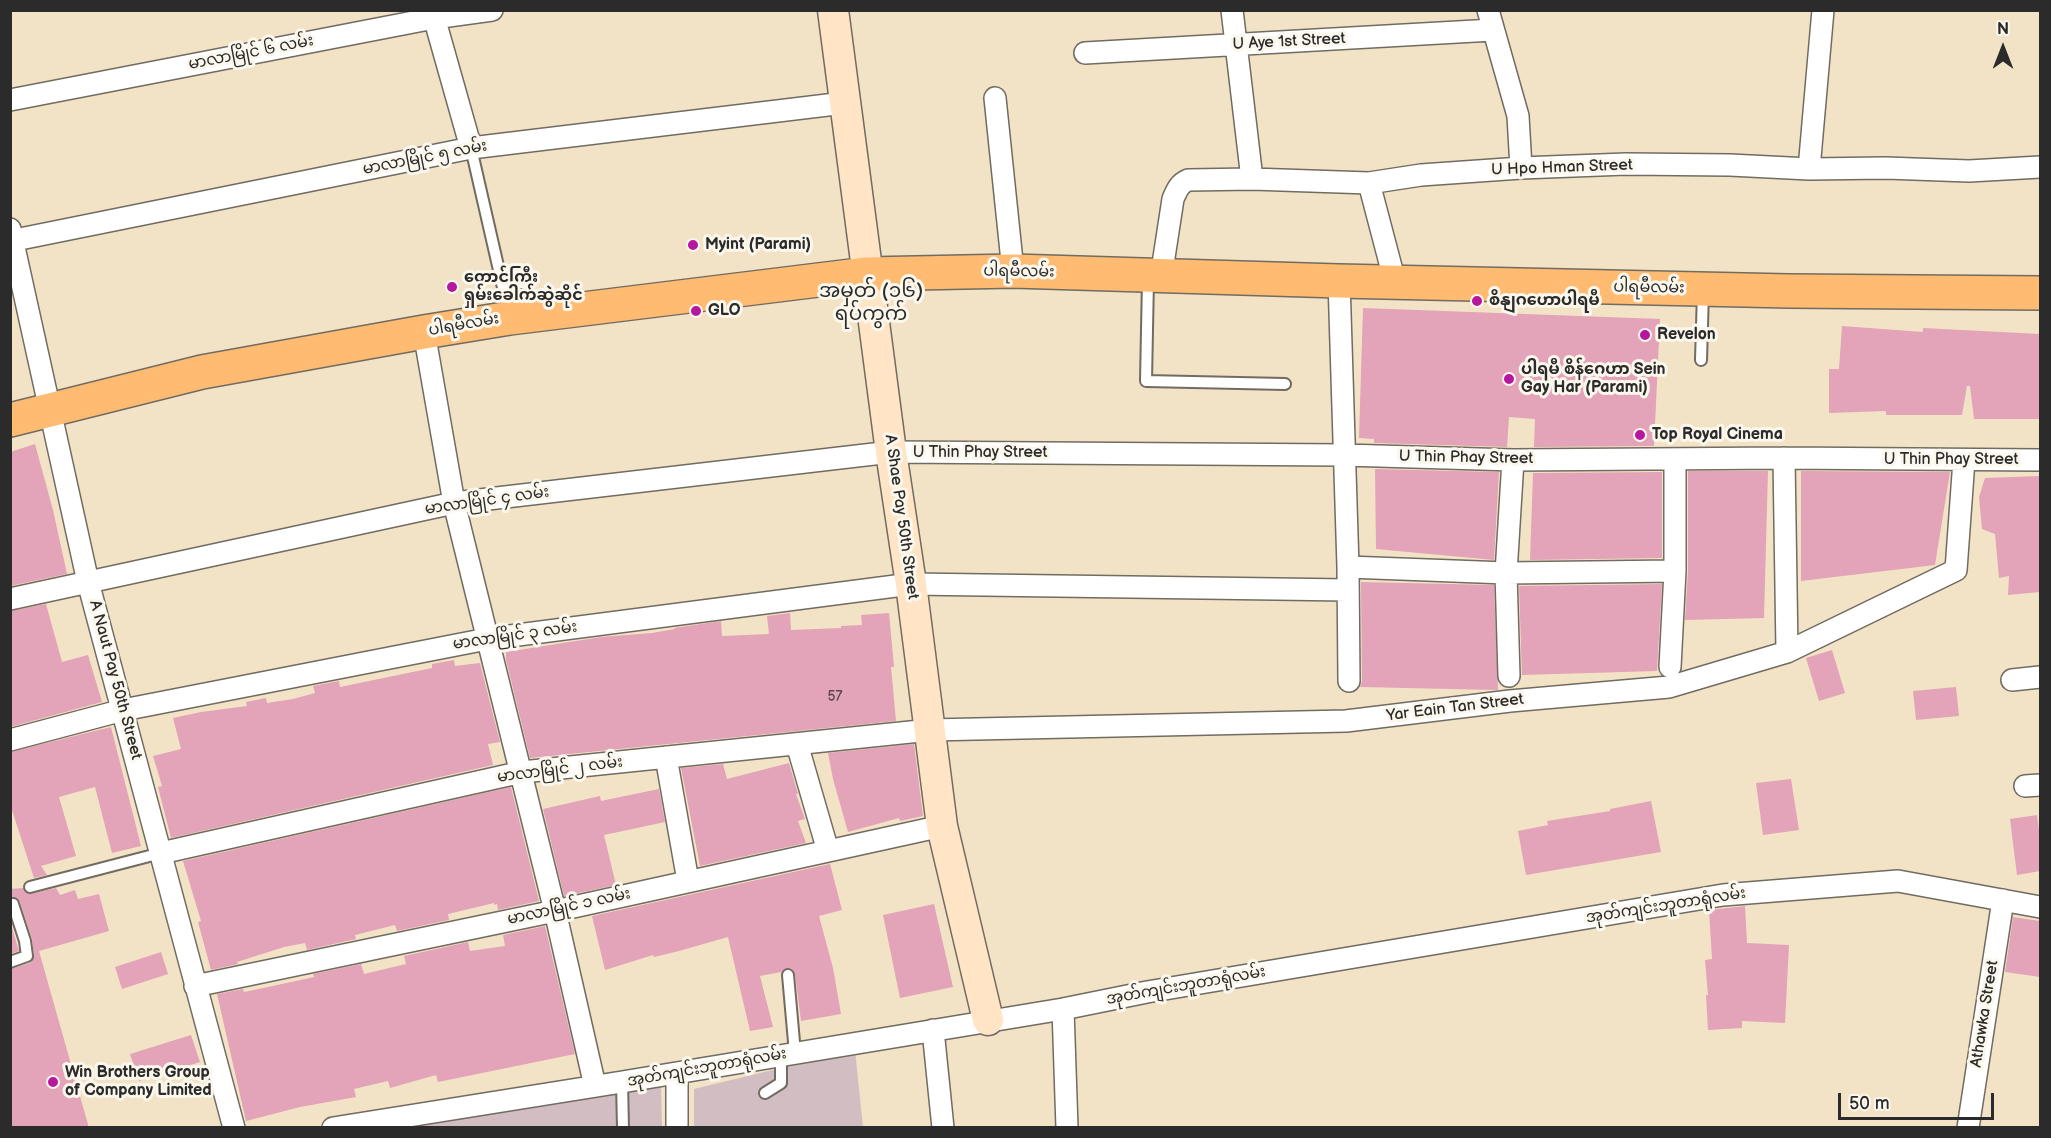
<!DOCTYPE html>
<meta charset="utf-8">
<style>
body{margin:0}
#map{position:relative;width:2051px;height:1138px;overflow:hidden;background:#f2e3c6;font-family:"Balsamiq Sans",sans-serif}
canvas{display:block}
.frame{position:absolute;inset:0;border:12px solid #2b2b2b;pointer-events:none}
.north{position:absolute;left:1973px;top:18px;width:60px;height:60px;-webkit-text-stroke:4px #fbf7ec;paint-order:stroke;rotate:0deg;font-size:16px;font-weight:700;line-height:24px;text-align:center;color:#2b2b2b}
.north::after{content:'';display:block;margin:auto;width:21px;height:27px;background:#2b2b2b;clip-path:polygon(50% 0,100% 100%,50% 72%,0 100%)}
.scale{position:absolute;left:1838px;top:1093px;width:156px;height:27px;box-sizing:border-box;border:3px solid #2b2b2b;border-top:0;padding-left:8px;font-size:18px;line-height:21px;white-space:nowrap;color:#2b2b2b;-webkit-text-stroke:4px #fbf7ec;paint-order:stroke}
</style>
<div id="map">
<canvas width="2051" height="1138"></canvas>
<div class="frame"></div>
<div class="north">N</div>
<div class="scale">50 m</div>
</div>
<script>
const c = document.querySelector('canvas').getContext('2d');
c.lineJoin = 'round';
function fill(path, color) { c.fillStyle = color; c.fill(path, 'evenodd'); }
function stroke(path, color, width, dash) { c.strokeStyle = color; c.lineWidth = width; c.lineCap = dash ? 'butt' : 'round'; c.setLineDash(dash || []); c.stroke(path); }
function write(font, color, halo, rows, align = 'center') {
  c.font = font + ' "Balsamiq Sans","Noto Sans Myanmar",sans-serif'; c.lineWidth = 6; c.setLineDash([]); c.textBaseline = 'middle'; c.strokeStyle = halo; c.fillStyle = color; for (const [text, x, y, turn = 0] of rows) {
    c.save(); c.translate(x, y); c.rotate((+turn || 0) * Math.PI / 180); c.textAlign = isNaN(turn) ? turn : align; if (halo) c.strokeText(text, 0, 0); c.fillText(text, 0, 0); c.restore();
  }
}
fill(new Path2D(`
 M855,1050L863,1127L694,1128V1089Z
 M661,1085L662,1127H404Z`), '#d2bec2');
fill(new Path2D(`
 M1363,308L1660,319L1654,446L1534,447L1535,419L1509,417L1507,447L1374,443V439L1359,438Z
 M1842,326L1923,332V328L2040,334V419H1974L1970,386H1967L1962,415H1886V411L1829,413V369H1839Z
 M35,444L53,510L67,574L10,586V452Z
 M1375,469L1499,472L1494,560L1376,549Z
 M1688,471H1768L1764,618L1685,620L1688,571Z
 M1801,471L1950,472L1935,565L1801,581Z
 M1662,472V558L1530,560L1533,473Z
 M2040,476V592L2008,595L2009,576L1999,578L1995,534L1982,529L1979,497L1985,478Z
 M1361,582L1494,585L1498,690L1360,687L1362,681Z
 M1662,584L1657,671L1522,675L1519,586Z
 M46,604L62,662L88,655L102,702L10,727V611Z
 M790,613L791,630L841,628V626L862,625L861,615L889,613L894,667H891L896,721L530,758L506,660V652L601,637L652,633L675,629L674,628L721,621L722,636L769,634L767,616Z
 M1832,650L1845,693L1819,701L1806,658Z
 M454,660L455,666L480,663L500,742L488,744L493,765L171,838L158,787L162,786L153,756L181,749L173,718L201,712L247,706L246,702L266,698L267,703L293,699L315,693L313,686L339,681L340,687L432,668V664Z
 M1956,687L1959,716L1916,720L1913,691Z
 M111,727L141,846L112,853L95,787L59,797L76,856L41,866L47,875L34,878L10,804V752Z
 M914,744L923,816L900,821L899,818L848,832L833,779L828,753Z
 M789,763L798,794H796L805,819L798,821L806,843L700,866L681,768L723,764L727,779Z
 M1791,779L1799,830L1763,835L1756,783Z
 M511,787L539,901L498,910L497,904L494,905V903L448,914L449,920L397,931L395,925L355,935L356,939L307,950L305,943L284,947L237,962L238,964L211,970L198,922L201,921L183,861Z
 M659,789L665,822L604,835L616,885L564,896L543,809L600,796L601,801Z
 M1651,801L1661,852L1526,875L1518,831L1548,825L1547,821L1610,811V809Z
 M2037,815L2040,837V871L2017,875L2010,819Z
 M830,864L842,910L819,916L833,968L841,1014L801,1021L795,974L792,969L787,968L781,972L760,976L773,1027L750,1031L728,937L679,951L654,957L653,955L605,970L592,916Z
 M23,888L29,894L56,888L60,895L75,890L78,899L99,894L109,931L39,951L89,1128H10V969L30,963L34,956L32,939L20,902L17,898L10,897V889Z
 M934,904L953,987L900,998L883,915Z
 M1745,906L1747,943L1789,945L1785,1023L1742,1021V1028L1708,1030L1706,995H1708L1705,960L1712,959L1709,910Z
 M2013,917L2040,921V977L2005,972Z
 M10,921L19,951L10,954Z
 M545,926L575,1054L438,1082L436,1075L390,1088L388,1081L354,1089L356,1097L300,1107L246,1121L217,994L243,989L244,992L268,987L314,977L313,974L361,964L364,974L406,964L404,956L468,942L470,951L505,946L503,935Z
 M161,952L168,974L122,989L115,967Z
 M191,1035L200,1062L139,1081L130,1054Z`), '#e3a3b8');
const lane = new Path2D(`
 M471,148L509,314
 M1148,279L1146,381L1285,384
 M1701,360L1703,292
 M30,887L161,853
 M10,904H13L25,941L27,956L10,962
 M788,975L795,1053
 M622,1082L623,1128
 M765,1093L781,1083V1056`);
const street = new Path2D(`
 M432,10L471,148
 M1232,10L1252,179
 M1488,10L1518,116L1521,168
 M1085,53L1493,30
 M995,98L1013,271
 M10,100L434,18L492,10
 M1809,169L1823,10
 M1369,183L1395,282
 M10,229L88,582L234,1128
 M10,241L471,148L844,103
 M1161,277L1173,199C1177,190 1179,184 1188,180L1252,179L1369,183L1421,175L1521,168L1626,164L1730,165L1809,169L1886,168L1969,171L2040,167
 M1339,281L1348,567L1349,681
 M424,332L454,503L555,911L595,1086
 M1784,458L1787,652
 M1348,567L1506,573L1675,571
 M10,599L454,503L891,452L1345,455L1513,460L1784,458L2040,460
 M1670,667L1675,571V459
 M1509,676L1506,573L1513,460
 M2012,680L2040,677
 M10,740L123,710L487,639L911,584L1348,590
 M797,744L828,851
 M666,757L688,881
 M2025,786L2040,785
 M161,853L522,772L930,730L1346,721L1510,701L1669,687L1787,652L1956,570L1964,460
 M195,986L555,911L942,826
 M1063,1009L1067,1128
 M933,1030L943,1128
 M333,1128L622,1082L1063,1009L1147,992L1723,895L1898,881L2040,907
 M677,1128V1073
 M1968,1128L2003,900`);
const secondary = new Path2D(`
 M833,10L891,452L911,584L942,826L988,1020`);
const primary = new Path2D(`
 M10,420L202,372L424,332L510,318L867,274L1013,271L1339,281L1789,291L2040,293`);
stroke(lane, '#716b61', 14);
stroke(street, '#716b61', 24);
stroke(secondary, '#716b61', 33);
stroke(primary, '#716b61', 36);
stroke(lane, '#fff', 10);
stroke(street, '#fff', 21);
stroke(secondary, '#ffe4c6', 30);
stroke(primary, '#febb71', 33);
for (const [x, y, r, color] of [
 [693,245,6,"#b5179e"],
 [452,287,6,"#b5179e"],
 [1477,301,6,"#b5179e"],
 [696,311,6,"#b5179e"],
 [1645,335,6,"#b5179e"],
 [1509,379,6,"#b5179e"],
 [1640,435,6,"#b5179e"],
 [53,1082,6,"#b5179e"]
]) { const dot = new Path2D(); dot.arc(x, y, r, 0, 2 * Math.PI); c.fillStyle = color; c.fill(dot); stroke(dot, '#fbf7ec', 2); }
write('14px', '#59494e', null, [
 ["57",835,697]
]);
write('16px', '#2b2b2b', '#fbf7ec', [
 ["U Aye 1st Street",1289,42,-3],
 ["မာလာမြိုင် ၆ လမ်း",251,53,-11],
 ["မာလာမြိုင် ၅ လမ်း",425,158,-11],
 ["U Hpo Hman Street",1562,168,-2],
 ["ပါရမီလမ်း",1019,272,1],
 ["ပါရမီလမ်း",1649,288,1],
 ["ပါရမီလမ်း",464,325,-10],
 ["U Thin Phay Street",980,453],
 ["U Thin Phay Street",1466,458,1],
 ["U Thin Phay Street",1951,460],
 ["မာလာမြိုင် ၄ လမ်း",487,501,-8],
 ["A Shae Pay 50th Street",901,517,82],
 ["မာလာမြိုင် ၃ လမ်း",515,636,-8],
 ["A Naut Pay 50th Street",115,680,75],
 ["Yar Eain Tan Street",1455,708,-7],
 ["မာလာမြိုင် ၂ လမ်း",560,770,-7],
 ["အုတ်ကျင်းဘူတာရုံလမ်း",1666,906,-9],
 ["မာလာမြိုင် ၁ လမ်း",569,907,-12],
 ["အုတ်ကျင်းဘူတာရုံလမ်း",1186,986,-10],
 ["Athawka Street",1985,1014,-81],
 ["အုတ်ကျင်းဘူတာရုံလမ်း",707,1068,-10]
]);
write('bold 16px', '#2b2b2b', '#fbf7ec', [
 ["Myint (Parami)",705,245],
 ["တောင်ကြီး",464,278],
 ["ရှမ်းခေါက်ဆွဲဆိုင်",464,296],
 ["စိနျဂဟောပါရမီ",1489,301],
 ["GLO",708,311],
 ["Revelon",1657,335],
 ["ပါရမီ စိန်ဂေဟာ Sein",1521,370],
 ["Gay Har (Parami)",1521,388],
 ["Top Royal Cinema",1652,435],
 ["Win Brothers Group",65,1073],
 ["of Company Limited",65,1091]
], 'left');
write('20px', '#2b2b2b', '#fbf7ec', [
 ["အမှတ် (၁၆)",871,292],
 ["ရပ်ကွက်",871,315]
]);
</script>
